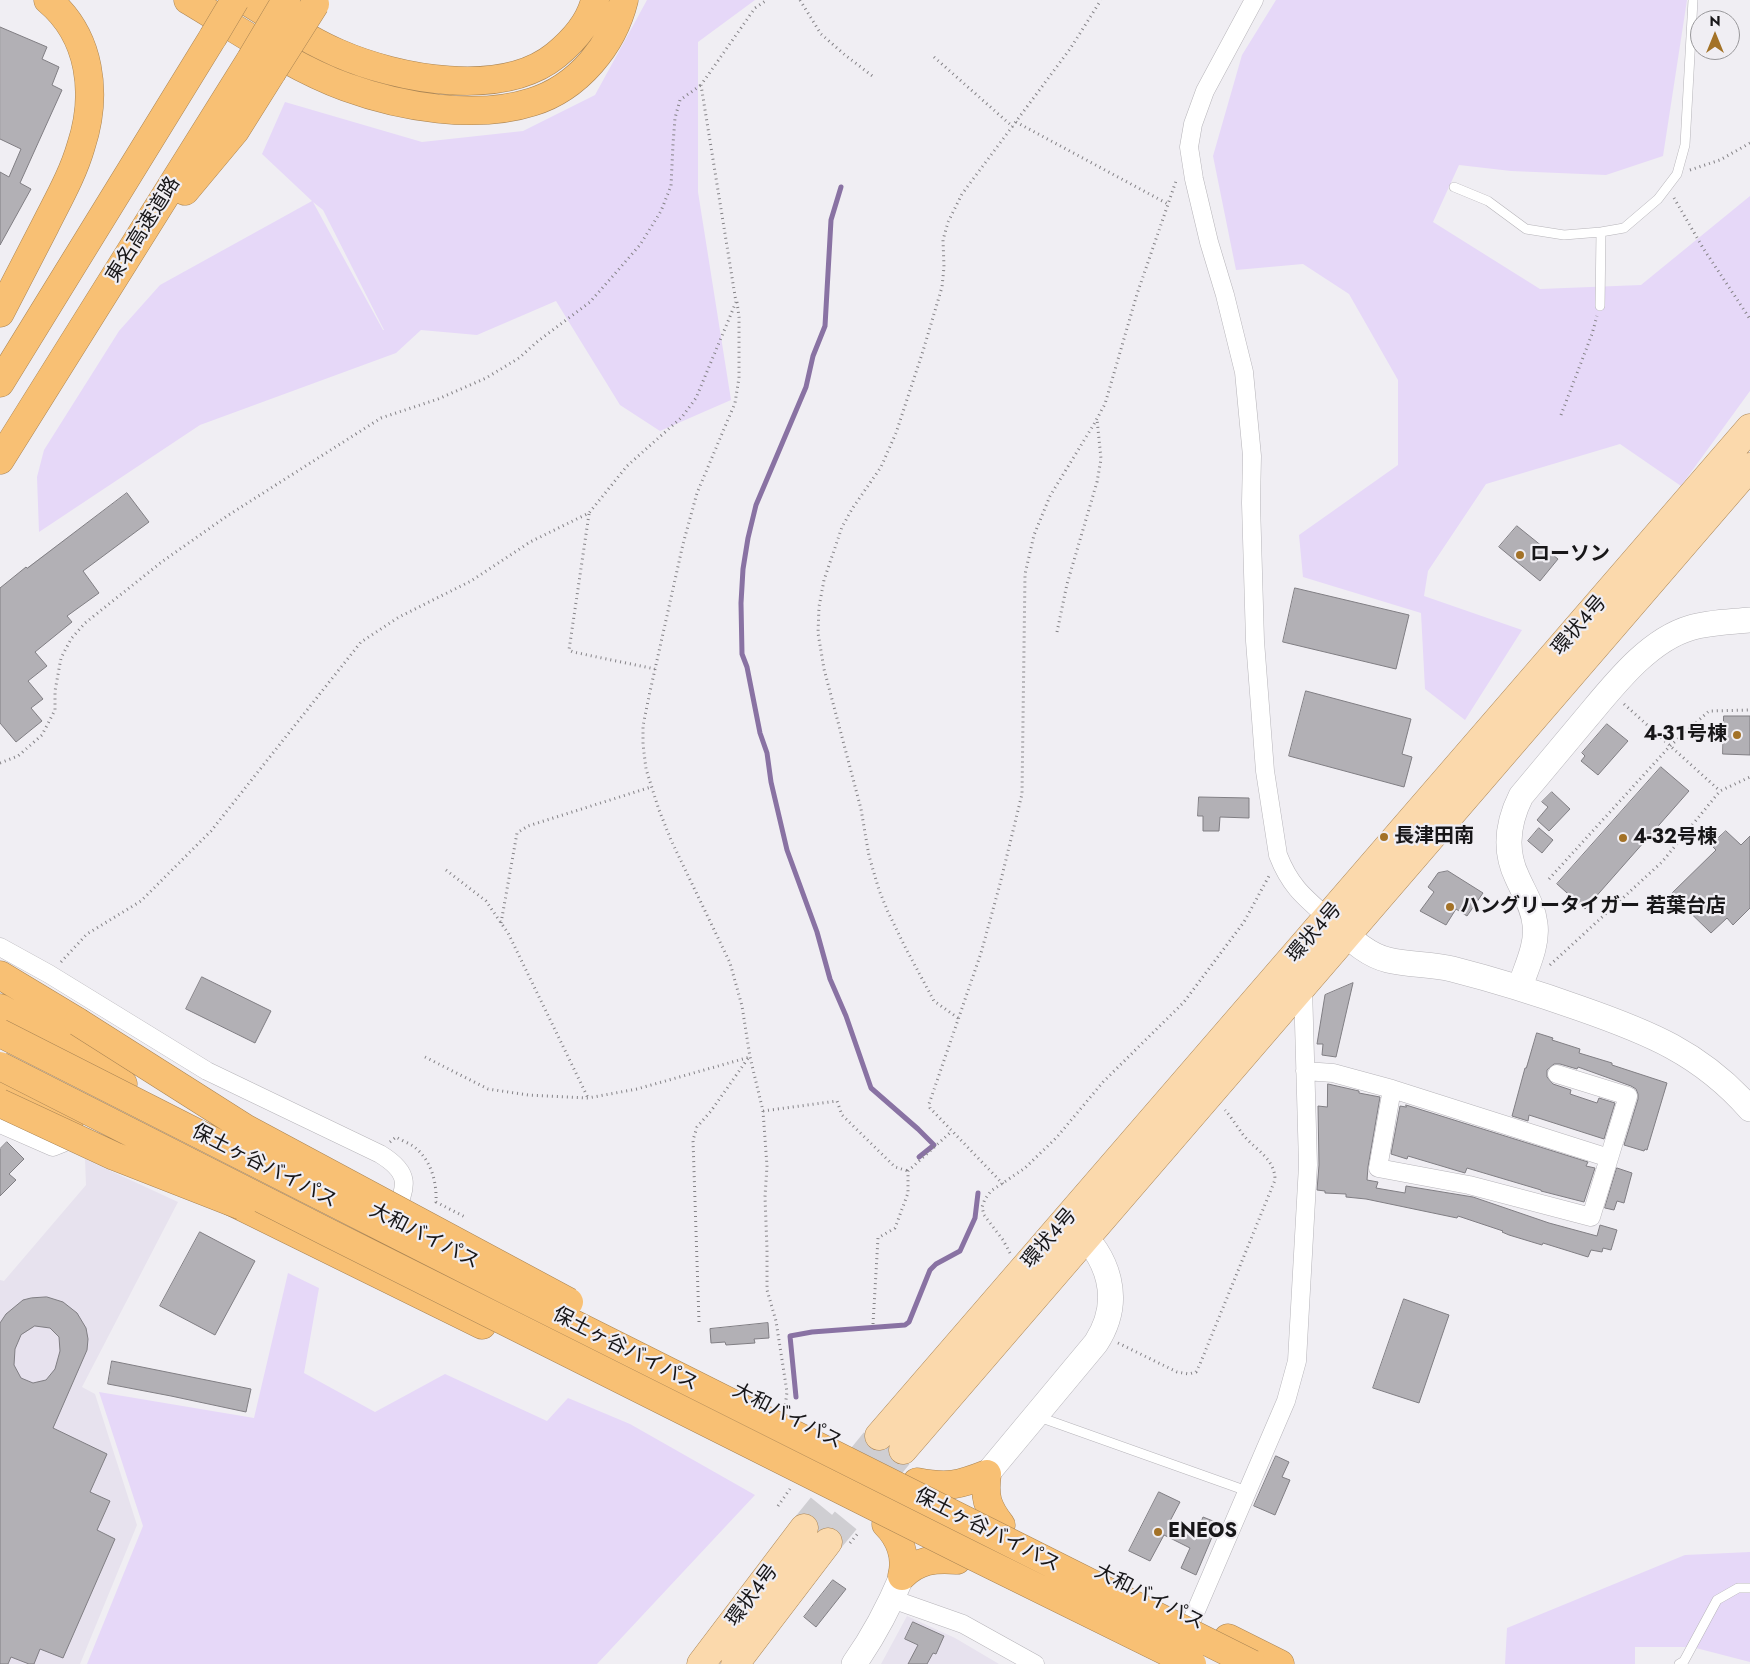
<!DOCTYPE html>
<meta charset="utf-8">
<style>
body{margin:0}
#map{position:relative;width:1750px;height:1664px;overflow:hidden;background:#f0eef3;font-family:Jost,sans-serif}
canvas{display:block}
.north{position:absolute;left:1690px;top:10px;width:50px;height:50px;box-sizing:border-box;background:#f0eef3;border:1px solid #99989b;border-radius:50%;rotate:0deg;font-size:14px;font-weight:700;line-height:20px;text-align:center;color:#171618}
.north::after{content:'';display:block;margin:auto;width:18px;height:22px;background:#a37227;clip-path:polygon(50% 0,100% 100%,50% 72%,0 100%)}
</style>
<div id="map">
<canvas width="1750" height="1664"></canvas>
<div class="north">N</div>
</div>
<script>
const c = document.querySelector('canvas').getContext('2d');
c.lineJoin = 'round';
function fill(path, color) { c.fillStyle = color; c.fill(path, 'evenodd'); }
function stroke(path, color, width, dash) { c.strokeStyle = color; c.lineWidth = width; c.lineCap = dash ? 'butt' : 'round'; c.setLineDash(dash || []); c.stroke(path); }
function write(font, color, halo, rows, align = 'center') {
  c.font = font + ' Jost,"Noto Sans JP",sans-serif'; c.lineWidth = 4.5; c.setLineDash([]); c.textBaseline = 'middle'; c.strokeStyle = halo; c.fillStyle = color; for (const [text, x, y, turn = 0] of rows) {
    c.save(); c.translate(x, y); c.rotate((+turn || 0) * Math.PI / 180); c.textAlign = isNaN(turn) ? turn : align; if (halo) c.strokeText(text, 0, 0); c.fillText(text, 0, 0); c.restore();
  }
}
fill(new Path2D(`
 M85,1159L178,1202L82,1387L95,1394L137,1525L80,1664H0V1280L4,1281L86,1185Z
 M907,1616L955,1638L999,1664H881Z`), '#e7e2ee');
fill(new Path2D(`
 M647,0H755L698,42V192L731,400L660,431L620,405L556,301L477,335L421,330L396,353L200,425L39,532L37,477L44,450L119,331L160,285L312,201L262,154L285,102L422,142L523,131L595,95ZM313,202L323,210L384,330H383Z
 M1276,0H1687L1663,156L1606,175L1511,171L1459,165L1433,222L1540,289L1641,285L1750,196V391L1681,486L1620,444L1486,484L1428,571L1424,596L1522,630L1465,720L1425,689L1421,613L1303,577L1299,535L1398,465V380L1349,294L1303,264L1236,270L1213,156L1242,55Z
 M288,1273L319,1288L304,1373L375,1412L445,1374L547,1421L568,1398L630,1424L755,1495L597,1664H87L143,1526L99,1392L254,1418Z
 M1750,1552V1662L1692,1647H1635V1664H1505L1507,1628L1685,1555Z`), '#e6d8f8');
stroke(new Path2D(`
 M841,187L831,220L825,326L813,356L806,387L756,505L748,538L743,569L741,603L742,654L747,667L760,733L767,753L771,782L787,850L817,932L830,979L846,1016L871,1088L918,1129L934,1145L919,1157
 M796,1397L790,1336L812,1332L905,1325L909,1322L930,1270L936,1264L960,1251L975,1218L978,1193`), '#8972a3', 5);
const building = new Path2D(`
 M0,27L47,47L42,59L59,67L52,85L62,90L20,183L31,189L0,245V172L9,177L21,149L0,139Z
 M127,493L149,522L83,571L99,593L67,616L72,622L35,652L47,666L28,681L43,699L31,708L42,721L16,742L0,723V588L26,567L27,568Z
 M1517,526L1558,559L1540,581L1499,547Z
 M1295,588L1409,615L1396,669L1283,642Z
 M1306,691L1411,719L1402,754L1412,757L1404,787L1289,756Z
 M1724,716H1750V755L1723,754Z
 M1607,724L1628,741L1598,775L1581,761L1585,756L1582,753Z
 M1661,767L1689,791L1585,909L1557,884Z
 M1552,792L1570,809L1549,831L1537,820L1548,807L1542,802Z
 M1199,797L1249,798V818L1220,817L1219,831H1203V816H1198Z
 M1539,828L1553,840L1542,853L1528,841Z
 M1726,831L1741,845L1750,836V908L1733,925L1727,918L1711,933L1671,894L1716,850L1711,845Z
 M1448,871L1483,893L1467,916L1456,909L1446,925L1420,911L1434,892L1428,887L1438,873Z
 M202,977L271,1011L255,1043L186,1009Z
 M1353,983L1336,1057L1322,1055L1323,1044H1317L1325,995Z
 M1537,1033L1553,1038L1552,1040L1580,1049L1579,1053L1612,1063V1065L1667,1083L1647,1150L1645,1149L1644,1151L1624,1145L1638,1099V1094L1636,1089L1631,1086L1578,1067L1577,1069L1560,1064H1554L1547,1070V1077L1553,1084L1571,1090L1570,1094L1597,1103L1599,1098L1615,1103L1604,1139L1529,1115L1528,1121L1512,1116L1525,1068H1526Z
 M1328,1084L1359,1091V1093L1380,1097L1368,1167L1367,1180L1378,1182L1376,1188L1405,1193L1406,1186L1473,1197L1549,1223L1597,1236L1600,1225L1617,1230L1611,1250L1603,1248L1602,1252L1591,1250L1588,1257L1543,1243L1542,1245L1509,1235L1502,1232L1503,1231L1458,1216L1457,1218L1366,1199L1346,1197V1194L1325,1193V1191L1317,1190L1319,1165L1318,1106L1327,1107Z
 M1406,1105L1588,1162L1586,1166L1595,1168L1584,1202L1541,1191V1190L1467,1168L1465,1173L1408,1156L1407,1159L1391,1154L1400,1106L1406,1107Z
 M7,1142L24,1159L9,1174L16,1180L0,1196V1149Z
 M1617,1168L1632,1173L1624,1203L1617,1201L1614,1210L1605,1208Z
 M200,1232L255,1261L215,1335L160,1306Z
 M47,1297L63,1302L77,1313L86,1328L88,1339L87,1350L53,1428L107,1454L90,1492L110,1501L97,1530L115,1539L63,1658L40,1649L34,1664H29L11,1657L8,1664H0V1323L6,1314L23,1300L31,1298ZM35,1326L50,1328L59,1337L60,1351L55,1369L46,1380L33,1383L21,1378L14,1365L15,1349L21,1335Z
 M1404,1299L1449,1315L1419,1403L1373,1388Z
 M768,1323L769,1338L754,1339L755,1343L726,1345L725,1342L711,1343L710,1329Z
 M112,1361L251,1389L246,1412L171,1396L108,1384Z
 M1276,1456L1289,1462L1282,1477L1290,1480L1275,1515L1254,1506Z
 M1159,1492L1180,1502L1170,1521L1196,1534L1203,1517L1218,1523L1196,1575L1181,1568L1190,1548L1164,1535L1150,1561L1129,1551Z
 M833,1580L846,1589L816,1627L804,1617Z
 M913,1622L944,1636L936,1654L933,1653L927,1664H908L918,1645L905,1639Z`);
fill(building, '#b2b0b5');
stroke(building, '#807e83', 1);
stroke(new Path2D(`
 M804,1528L879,1436
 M828,1542L903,1450`), '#cfced2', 28, [28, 14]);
const lane = new Path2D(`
 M1454,187L1488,201L1526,229L1564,235L1601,232L1624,228L1658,199L1677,174L1685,145L1693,0
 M1600,306L1601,232
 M1039,1417L1247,1491
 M1679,1664L1684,1661L1717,1600L1738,1588H1750`);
const street = new Path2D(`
 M1254,0L1205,91L1193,124L1189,147L1194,179L1209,242L1225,295L1244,372L1252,456L1251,503L1255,641L1265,771L1278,855C1290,886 1304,897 1328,918
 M0,947L49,974L207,1071L380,1154C413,1174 406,1187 393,1218
 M1305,1071L1333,1073L1392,1089L1609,1158
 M1392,1089L1378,1168L1469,1185L1591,1217L1628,1096L1557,1074
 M0,1124L53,1147L63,1143L73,1128
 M892,1599L963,1624L1035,1664
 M1183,1641L1286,1401L1297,1361L1308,1165L1303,987`);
const secondary = new Path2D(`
 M1332,922C1349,937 1366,955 1388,960C1409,965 1431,964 1452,969C1495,980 1537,993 1579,1008C1648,1032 1701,1053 1750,1109
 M1520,987C1526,968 1538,945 1535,924C1533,906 1524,893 1517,877C1504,850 1508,822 1521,796C1542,771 1562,747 1582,723C1611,689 1646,641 1690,628C1709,622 1730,622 1750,620
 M987,1474L1096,1343C1124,1300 1109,1256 1072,1224
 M854,1664C873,1637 889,1607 902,1576`);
const primary = new Path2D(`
 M879,1436L1750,428
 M903,1450L1750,467
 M701,1664L804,1528
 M735,1664L828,1542`);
const highway = new Path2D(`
 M188,0C237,29 293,68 346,87C401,107 476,120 532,102C578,88 613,45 624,0
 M245,0C275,18 305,39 338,53C397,79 502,99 556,55C573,41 590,22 595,0
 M185,191L235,131L272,72
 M0,313C15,284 30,255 45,226C58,200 73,174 81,146C98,94 91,36 48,0
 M0,383L213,37
 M0,460L251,59
 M0,975L78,1022
 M0,1008L57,1040L123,1084
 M0,1086L69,1122
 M220,1196L482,1325
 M917,1482C948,1488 959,1485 987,1474C984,1497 987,1507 1001,1525
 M886,1524C900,1538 907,1557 902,1576
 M902,1576C918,1560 935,1558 957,1560
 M1228,1638L1280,1664`);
stroke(lane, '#b6b4b9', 10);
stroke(street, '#b6b4b9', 19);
stroke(secondary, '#b6b4b9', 26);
stroke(primary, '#a98454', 29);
stroke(highway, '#a98454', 29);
stroke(new Path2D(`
 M800,0L821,34L845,55L875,78
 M934,57L1013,127
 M1016,122L1168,204
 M1690,170L1720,160L1750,143
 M1674,198L1703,248L1750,319
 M737,302L739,317V378L735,403L697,493L683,544L649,696L643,726V744L646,769L659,810L671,840L730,963L742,1006L750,1057L763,1111L767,1166L765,1197L767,1249V1290L776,1321L787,1392L785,1407
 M1561,415L1592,334L1597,316
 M589,514L569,650L573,652L655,669
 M1057,632L1067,584L1097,482L1101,459L1097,419
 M1624,704L1720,791
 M0,763L18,756L42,735L55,710V691L61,658L71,639L85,623L163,561L227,516L381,418L438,399L486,378L519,358L538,341L590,302L640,245L661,211L671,186L673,144L675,118L680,100L701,85
 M446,870L486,901L508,933L588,1098
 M1549,879L1670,746L1709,711L1750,710
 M501,923L517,833L528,826L651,787
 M61,962L87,934L141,901L211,831L361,642L399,617L471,581L530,542L589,513L627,466L682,417L696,398L736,302L701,85L755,8L767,0
 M1550,965L1662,862L1720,791L1750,777
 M958,1018L934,1001L904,945L888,912L879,890L869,856L861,809L824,669L818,633L819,607L824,580L842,527L852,509L881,467L896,433L923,351L942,287L944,267L943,240L948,222L962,194L1070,49L1101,0
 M425,1057L488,1089L528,1095L588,1098L637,1089L750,1057
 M763,1111L837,1101L842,1115L895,1167L908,1171
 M390,1142L396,1137C401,1140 408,1143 413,1146C431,1159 437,1182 436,1202L467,1218
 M1003,1184L930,1108L929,1104L981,953L1000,884L1022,794L1025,574L1034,535L1050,496L1094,424L1105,404L1137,294L1176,181
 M1010,1253L1003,1240L984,1215L982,1207L985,1199L991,1191L1025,1168L1057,1137L1103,1082L1184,1002L1244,922L1269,876
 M699,1322L693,1140L697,1127L711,1111L749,1057
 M873,1324L878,1238L895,1228L908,1193V1171L952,1131
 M1118,1343L1177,1372L1189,1374L1196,1372L1200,1364L1275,1180C1275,1159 1257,1151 1244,1136C1238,1128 1232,1118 1225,1110
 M778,1506L790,1489
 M850,1543L859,1532`), '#848286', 3, [1, 4]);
stroke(lane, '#fff', 9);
stroke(street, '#fff', 18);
stroke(secondary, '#fff', 25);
stroke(primary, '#fbd9ac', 28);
stroke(highway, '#f8c074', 28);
const highwayBridge = new Path2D(`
 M213,37L235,0
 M251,59L286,0
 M272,72L315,4
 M78,1022L245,1128L569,1302
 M0,1033L506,1290L1252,1664
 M0,1066L329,1233L973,1556L1192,1664
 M0,1103L114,1156L242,1206`);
stroke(highwayBridge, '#a98454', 29, []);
stroke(highwayBridge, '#f8c074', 28);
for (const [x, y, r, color] of [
 [1520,555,5,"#a37227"],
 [1737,735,5,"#a37227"],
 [1384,837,5,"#a37227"],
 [1623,838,5,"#a37227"],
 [1450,907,5,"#a37227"],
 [1158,1532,5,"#a37227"]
]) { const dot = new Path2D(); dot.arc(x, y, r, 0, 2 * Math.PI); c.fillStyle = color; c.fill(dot); stroke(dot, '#f0eef3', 2); }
write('20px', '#171618', '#f0eef3', [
 ["東名高速道路",144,230,-58],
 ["環状4号",1580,626,-49],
 ["環状4号",1315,933,-49],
 ["保土ヶ谷バイパス",264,1167,27],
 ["大和バイパス",424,1237,27],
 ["環状4号",1050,1239,-49],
 ["保土ヶ谷バイパス",625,1350,27],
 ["大和バイパス",787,1417,27],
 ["保土ヶ谷バイパス",987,1531,27],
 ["環状4号",753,1596,-53],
 ["大和バイパス",1149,1598,27]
]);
write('bold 20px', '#171618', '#f0eef3', [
 ["ローソン",1530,555],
 ["4-3１号棟",1727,735,"right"],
 ["長津田南",1394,837],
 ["4-32号棟",1633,838],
 ["ハングリータイガー 若葉台店",1460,907],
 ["ENEOS",1168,1532]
], 'left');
</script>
